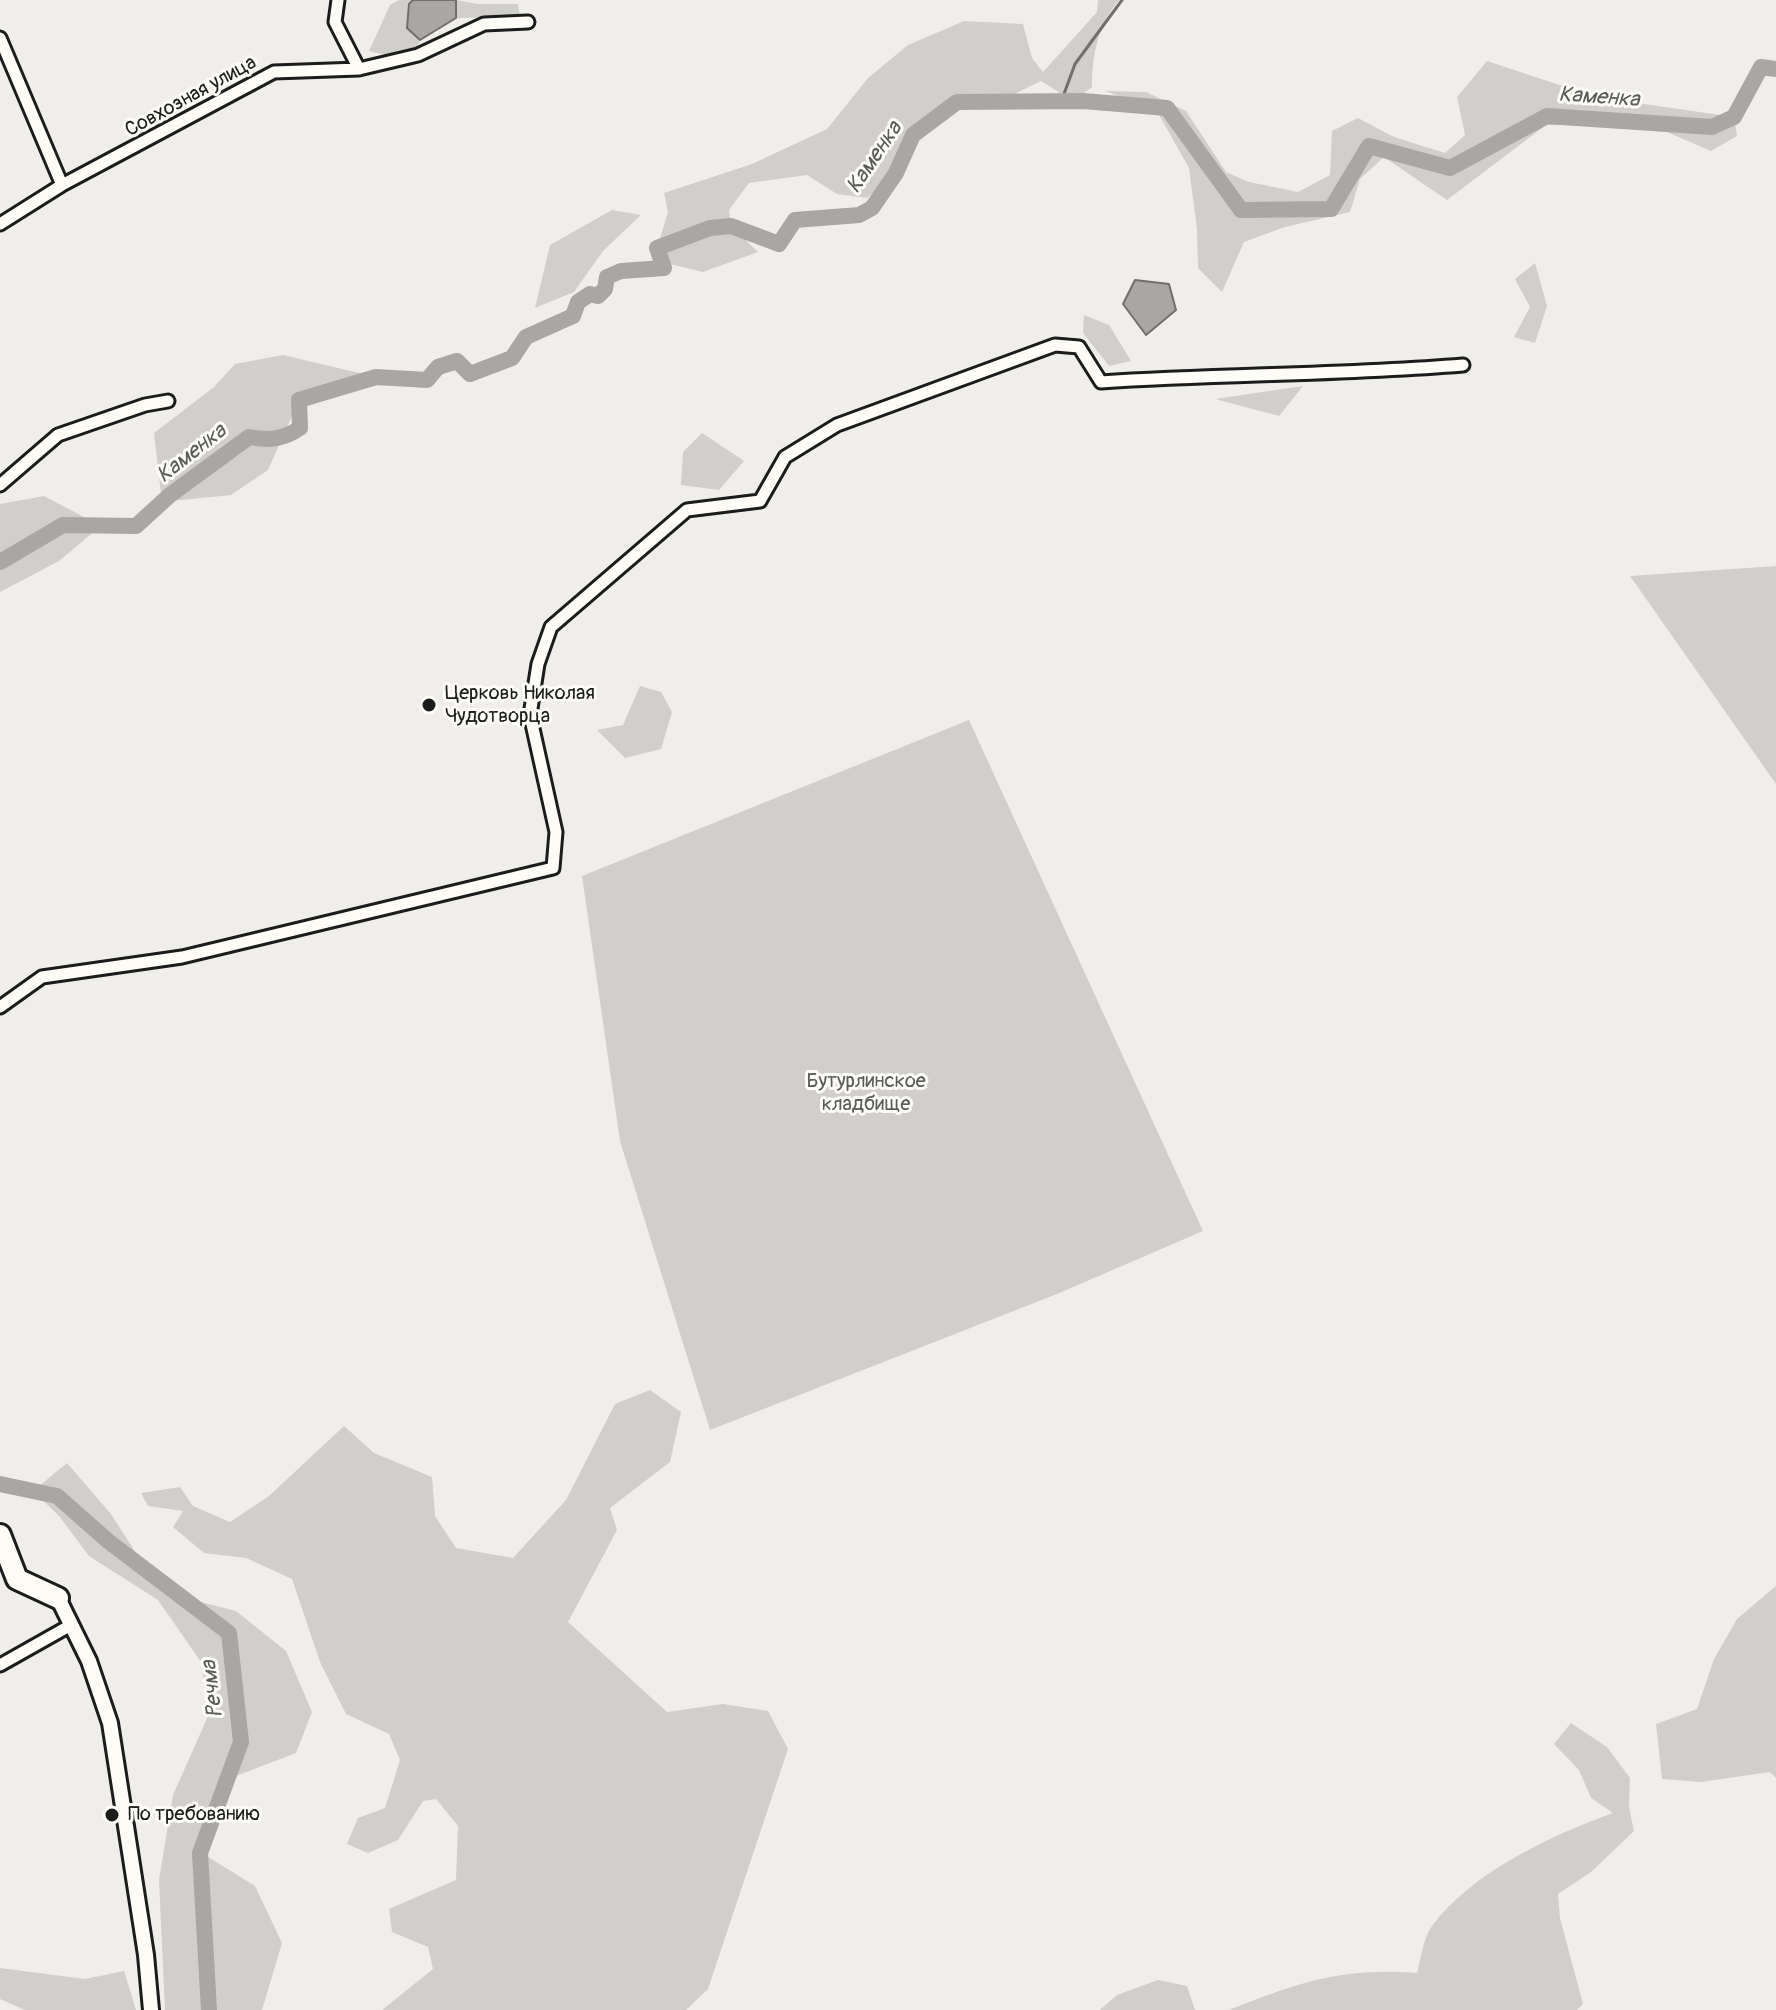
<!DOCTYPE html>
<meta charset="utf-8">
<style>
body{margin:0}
canvas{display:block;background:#f0eeea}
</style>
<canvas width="1776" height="2010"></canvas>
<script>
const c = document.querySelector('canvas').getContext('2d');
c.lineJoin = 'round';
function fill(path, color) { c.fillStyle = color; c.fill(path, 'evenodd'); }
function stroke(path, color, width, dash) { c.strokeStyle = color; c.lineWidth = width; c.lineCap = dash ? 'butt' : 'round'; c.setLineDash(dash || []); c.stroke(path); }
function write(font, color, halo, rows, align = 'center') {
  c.font = font + ' Pangolin,sans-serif'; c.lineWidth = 6; c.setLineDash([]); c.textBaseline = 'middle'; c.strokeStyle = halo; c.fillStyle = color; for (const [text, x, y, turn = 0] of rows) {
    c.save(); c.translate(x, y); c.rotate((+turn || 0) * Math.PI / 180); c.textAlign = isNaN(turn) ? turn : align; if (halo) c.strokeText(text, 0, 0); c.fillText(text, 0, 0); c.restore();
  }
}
fill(new Path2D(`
 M399,0H413L409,5L407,28L420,40L417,48L386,55L369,51L390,5Z
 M456,0L478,4H518L520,17L456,18Z
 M1098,0H1119C1098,25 1092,55 1092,87L1073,101L1041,81L1004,99L957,102L913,135L896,173L867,198L837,194L807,175L749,183L729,210L731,226L758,252L703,272L666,263L657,248L668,212L664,193L752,164L827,129L868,78L908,45L964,21L1023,24L1032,58L1043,72L1097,12Z
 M1487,61L1596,97L1734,117L1737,136L1711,151L1653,126L1546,125L1447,200L1384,157L1360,179L1350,212L1285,227L1244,242L1222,292L1198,268L1197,229L1189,168L1158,113L1106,91L1146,92L1186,111L1226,172L1249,182L1298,192L1330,175L1332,131L1358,118L1394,137L1445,153L1465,135L1457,97Z
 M612,210L641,215L603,251L574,292L535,308L550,245Z
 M1535,263L1547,306L1535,343L1514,337L1530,307L1515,279Z
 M1084,315L1109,325L1131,361L1109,366L1083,333Z
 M283,355L376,377L299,400L268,470L231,495L162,502L154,433L214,387L235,364Z
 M1303,386L1279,416L1215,399Z
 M702,433L744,461L719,490L681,485L683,452Z
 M44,496L101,526L59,561L0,592V504Z
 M1776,566V784L1630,576Z
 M640,686L661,692L672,712L661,749L625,758L597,730L623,725Z
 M969,720L1203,1231L1057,1294L710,1430L620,1141L582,876Z
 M650,1390L681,1412L670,1462L610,1508L617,1530L568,1622L667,1712L723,1704L768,1711L788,1749L708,1989L686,2010H382L433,1969L428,1947L392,1932L389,1909L456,1880L458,1826L436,1799L423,1801L398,1840L368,1853L347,1844L358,1818L385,1808L400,1760L389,1734L346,1714L320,1662L292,1579L246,1558L204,1553L173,1527L183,1511L148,1506L141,1493L180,1487L193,1506L230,1522L269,1496L344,1426L374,1453L432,1477L435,1516L456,1548L513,1558L566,1500L615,1404Z
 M67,1463L111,1514L148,1572L181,1597L236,1611L286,1651L312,1712L296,1753L228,1779L200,1852L255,1886L282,1943L262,2010H165L159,1880L173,1795L209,1714L201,1662L158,1600L89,1556L59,1516L33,1491Z
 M1776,1586V1778L1770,1772L1701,1782L1662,1779L1656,1724L1697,1709L1714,1659L1737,1619Z
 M1571,1723L1607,1747L1630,1778L1629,1807L1634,1831L1591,1872L1558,1894L1560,1918L1583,2004L1577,2010H1229C1297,1983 1342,1967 1417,1973C1421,1959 1423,1938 1432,1926C1472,1872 1552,1835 1613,1813L1591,1798L1579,1770L1554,1744Z
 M0,1968L85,1979L124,1971L136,2010H25L0,1999Z
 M1158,1980L1187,1986L1195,2010H1100L1117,1995Z`), '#d0cfcc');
const water = new Path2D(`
 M413,0H456V18L420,40L407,28L409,4Z
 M1135,280L1169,284L1176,310L1146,335L1123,304Z`);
fill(water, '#a8a7a3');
stroke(water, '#706f6d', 2);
stroke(new Path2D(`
 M1061,102L1075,64L1122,0`), '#706f6d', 3);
stroke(new Path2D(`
 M0,562L63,525L136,526L170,495L249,437C269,441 284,439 300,428L299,400L376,377L427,380L438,367L457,361L470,374L512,358L526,337L573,316L578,302L590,294L598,296L605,289L607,277L621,271L664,268L657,248L710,228L731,226L779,244L795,220L859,215L872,208L896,173L913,135L957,102L1083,101L1167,108L1241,210L1331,209L1369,146L1450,168L1547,116L1712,127L1734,117L1761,67L1776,69
 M0,1484L57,1496L108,1541L229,1633L241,1742L200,1853L209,2010`), '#a8a7a3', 16);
const street = new Path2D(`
 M338,0L335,22L359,69
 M0,38L62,185
 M0,224L62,185L274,72L359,69L418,55L484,24L528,22
 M0,485L58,435L145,405L168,401
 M0,1007L42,977L182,957L553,868L556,832L530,715L538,664L551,627L687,510L760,501L785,457L837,425L1055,345L1079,347L1101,382C1222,374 1343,375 1463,365
 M0,1665L71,1625`);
const secondary = new Path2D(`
 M58,1598L89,1661L110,1723L146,1955L151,2010`);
const highway = new Path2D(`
 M0,1535L17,1579L58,1598`);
stroke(street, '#1c1c1c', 17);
stroke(secondary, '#1c1c1c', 20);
stroke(highway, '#1c1c1c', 26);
stroke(street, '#fdfcf7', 11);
stroke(secondary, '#fdfcf7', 14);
stroke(highway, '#fdfcf7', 20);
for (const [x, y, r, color] of [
 [429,705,8,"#1c1c1c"],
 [112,1815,8,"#1c1c1c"]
]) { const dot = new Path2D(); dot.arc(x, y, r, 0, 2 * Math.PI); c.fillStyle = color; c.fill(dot); stroke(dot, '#fdfcf7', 3); }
write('20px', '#1c1c1c', '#fdfcf7', [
 ["Совхозная улица",191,97,-29]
]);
write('20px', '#1c1c1c', '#fdfcf7', [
 ["Церковь Николая",445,694],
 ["Чудотворца",445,717],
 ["По требованию",128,1815]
], 'left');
write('20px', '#5b5b5a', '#fdfcf7', [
 ["Бутурлинское",866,1082],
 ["кладбище",866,1105]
]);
write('italic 22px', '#5b5b59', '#fdfcf7', [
 ["Каменка",1599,98,4],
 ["Каменка",875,158,-56],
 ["Каменка",192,454,-38],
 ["Речма",213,1689,-97]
]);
</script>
